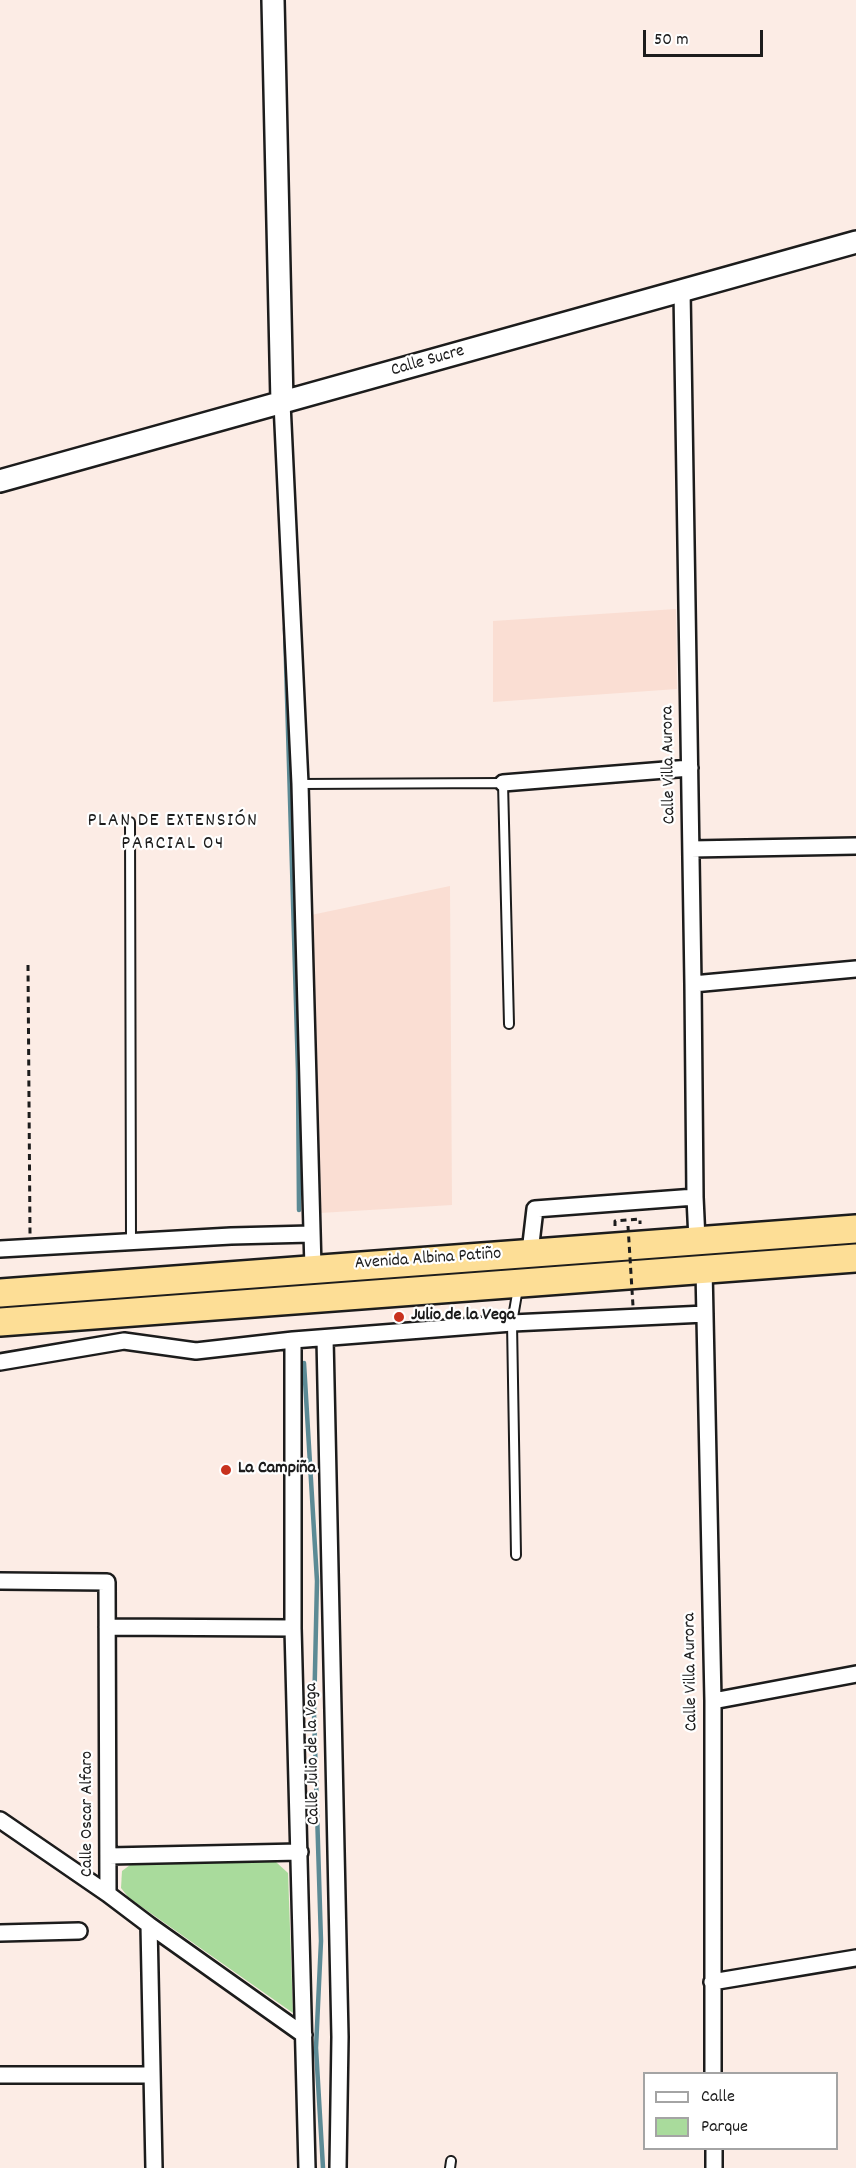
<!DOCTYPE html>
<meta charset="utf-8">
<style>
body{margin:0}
#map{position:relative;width:856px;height:2168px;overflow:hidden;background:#fcece5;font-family:Dekko,sans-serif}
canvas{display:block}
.legend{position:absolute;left:643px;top:2072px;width:195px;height:78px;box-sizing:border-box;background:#fff;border:2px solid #a4a4a4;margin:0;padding:8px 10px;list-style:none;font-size:18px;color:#1c1c1c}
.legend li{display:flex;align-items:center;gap:12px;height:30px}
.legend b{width:30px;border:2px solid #a4a4a4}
.scale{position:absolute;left:643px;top:30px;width:120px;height:27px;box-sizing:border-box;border:3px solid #1c1c1c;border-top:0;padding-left:8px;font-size:18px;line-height:21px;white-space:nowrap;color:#1c1c1c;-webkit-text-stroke:4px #fff;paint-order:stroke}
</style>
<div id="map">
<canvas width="856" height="2168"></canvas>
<ul class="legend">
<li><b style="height:8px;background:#fff"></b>Calle</li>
<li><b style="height:16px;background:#a9db9c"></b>Parque</li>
</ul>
<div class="scale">50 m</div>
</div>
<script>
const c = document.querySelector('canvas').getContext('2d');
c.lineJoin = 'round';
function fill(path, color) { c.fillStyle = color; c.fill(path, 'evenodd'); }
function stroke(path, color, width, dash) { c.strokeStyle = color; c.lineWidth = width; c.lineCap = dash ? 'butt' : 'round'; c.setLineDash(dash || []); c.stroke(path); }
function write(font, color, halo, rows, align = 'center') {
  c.font = font + ' Dekko,sans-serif'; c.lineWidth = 4.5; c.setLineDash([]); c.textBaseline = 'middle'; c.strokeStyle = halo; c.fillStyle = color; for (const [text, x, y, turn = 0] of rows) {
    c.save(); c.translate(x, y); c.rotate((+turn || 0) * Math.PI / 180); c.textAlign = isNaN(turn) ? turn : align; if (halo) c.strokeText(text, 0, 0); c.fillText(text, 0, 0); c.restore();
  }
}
fill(new Path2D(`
 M676,609L677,689L493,702V621Z
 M450,886L452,1205L320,1213L311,915Z`), '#faded3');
fill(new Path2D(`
 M146,1862H276L288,1873L293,2013L129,1898L121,1888L122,1871L130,1865Z`), '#a9db9c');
stroke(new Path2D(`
 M285,628L298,1072L299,1210
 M304,1363L317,1581L314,1714L321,1941L316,2048L323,2168`), '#5c8a95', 4.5);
const lane = new Path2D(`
 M300,784L503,783L509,1024
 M130,822L131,1242
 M516,1555L512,1323L518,1288
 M450,2168L451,2161`);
const street = new Path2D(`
 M682,290L693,984L695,1197L697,1240
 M282,403L300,784L313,1268
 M503,783L690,768
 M691,849L856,846
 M693,984L856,969
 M0,1249L231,1236L311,1234
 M530,1252L535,1209L695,1197
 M704,1269L713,1701V2074
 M325,1338L340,2037L338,2168
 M293,1340V1628L307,2168
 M0,1362L124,1341L196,1351L293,1340L512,1323L705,1314
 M0,1581L107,1582L108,1894L149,1925L154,2168
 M107,1627L293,1628
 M713,1701L856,1674
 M0,1820L108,1894
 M109,1856L300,1852
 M149,1925L304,2035
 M0,1933L79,1931
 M712,1982L856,1958
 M0,2075H151
 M714,2148V2168`);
const secondary = new Path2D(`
 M273,0L282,403
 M0,481L856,242`);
const highway = new Path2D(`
 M0,1293L856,1229
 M0,1322L856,1258`);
stroke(lane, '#1c1c1c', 12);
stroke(street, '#1c1c1c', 20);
stroke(secondary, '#1c1c1c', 26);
stroke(highway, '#1c1c1c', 32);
stroke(new Path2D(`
 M28,965L30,1234
 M615,1226V1221L640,1219V1224`), '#1c1c1c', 3, [6, 4.5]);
stroke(lane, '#fff', 8);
stroke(street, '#fff', 15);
stroke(secondary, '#fff', 21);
stroke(highway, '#fdde96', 27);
stroke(new Path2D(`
 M628,1226L633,1306`), '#1c1c1c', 3, [6, 4.5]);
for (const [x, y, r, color] of [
 [399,1317,6,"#c8321e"],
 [226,1470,6,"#c8321e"]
]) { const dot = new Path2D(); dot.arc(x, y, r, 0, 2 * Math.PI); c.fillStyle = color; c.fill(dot); stroke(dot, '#fff', 2); }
write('18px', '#1c1c1c', '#fff', [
 ["Calle Sucre",428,362,-16],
 ["Calle Villa Aurora",670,765,-91],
 ["Avenida Albina Patiño",428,1260,-4],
 ["Calle Villa Aurora",692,1672,-91],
 ["Calle Julio de la Vega",314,1754,-91],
 ["Calle Oscar Alfaro",89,1814,-90]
]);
write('bold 18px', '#1c1c1c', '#fff', [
 ["Julio de la Vega",411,1317],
 ["La Campiña",238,1470]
], 'left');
c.letterSpacing = '1.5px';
write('20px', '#1c1c1c', '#fff', [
 ["PLAN DE EXTENSIÓN",173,822],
 ["PARCIAL 04",173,845]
]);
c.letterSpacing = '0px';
</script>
